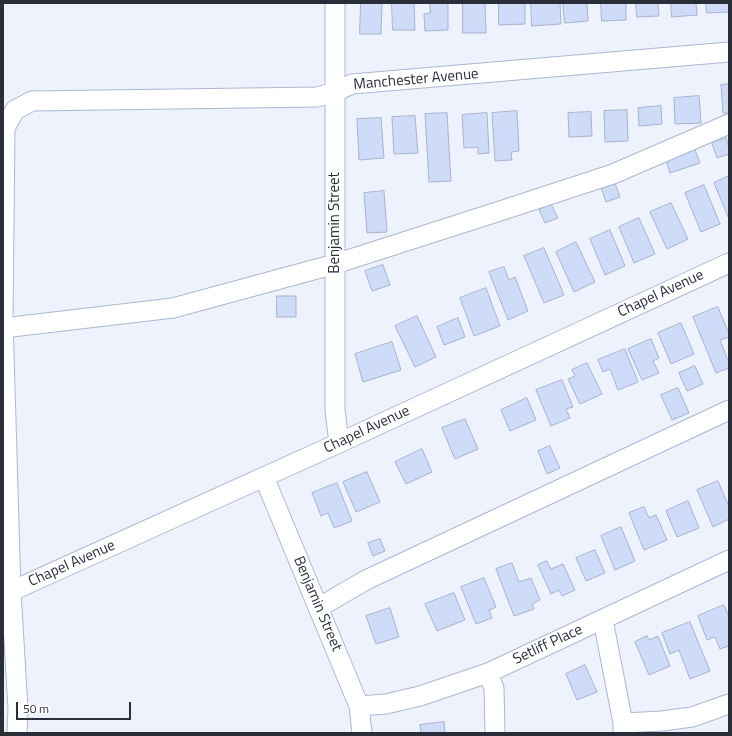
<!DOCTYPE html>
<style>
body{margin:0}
#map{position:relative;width:732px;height:736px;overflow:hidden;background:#edf2fd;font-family:"Titillium Web",sans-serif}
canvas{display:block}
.frame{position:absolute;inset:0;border:4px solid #292e38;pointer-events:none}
.scale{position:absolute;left:16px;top:702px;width:115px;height:18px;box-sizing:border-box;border:2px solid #292e38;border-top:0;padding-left:5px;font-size:12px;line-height:14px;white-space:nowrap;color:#292e38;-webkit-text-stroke:3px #fff;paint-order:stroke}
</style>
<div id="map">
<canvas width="732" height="736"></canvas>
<div class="frame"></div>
<div class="scale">50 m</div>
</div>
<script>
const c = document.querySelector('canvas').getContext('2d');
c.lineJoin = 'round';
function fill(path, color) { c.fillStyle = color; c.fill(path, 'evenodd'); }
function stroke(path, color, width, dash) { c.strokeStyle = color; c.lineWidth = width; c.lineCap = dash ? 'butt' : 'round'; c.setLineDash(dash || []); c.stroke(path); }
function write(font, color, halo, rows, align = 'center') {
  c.font = font + ' "Titillium Web",sans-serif'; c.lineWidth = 3; c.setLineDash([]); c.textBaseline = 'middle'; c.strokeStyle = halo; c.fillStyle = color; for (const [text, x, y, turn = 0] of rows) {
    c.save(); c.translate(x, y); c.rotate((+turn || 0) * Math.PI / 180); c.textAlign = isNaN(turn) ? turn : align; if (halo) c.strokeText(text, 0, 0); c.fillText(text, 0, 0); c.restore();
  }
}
const building = new Path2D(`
 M361,3H382L381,34H360Z
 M392,3H414L415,30H393Z
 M430,3H448V30L425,31L424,14L430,13Z
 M463,3H485L486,33H463Z
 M499,3H525V24L499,25Z
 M531,3H560L561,24L532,26Z
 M563,3H587L588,21L565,23Z
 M601,3H626V20L602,21Z
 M636,3H658L659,16L637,17Z
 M671,3H696L697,15L672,17Z
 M706,3H729V12L707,13Z
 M729,84V113H723L721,85Z
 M699,96L701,123L675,124L674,98Z
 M661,106L662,124L639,126L638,108Z
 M627,110L628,141L605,142L604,111Z
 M517,111L519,151L511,152L512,160L495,161L492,113Z
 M591,112L592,136L569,137L568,113Z
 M447,113L451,181L429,182L425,114Z
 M487,113L489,153L478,154V147L464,148L462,115Z
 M415,116L418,153L394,154L392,117Z
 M381,118L384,158L359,160L357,119Z
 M726,138L729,148V154L717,158L712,143Z
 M694,147L700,163L670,173L665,157Z
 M729,176V219L714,183Z
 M615,183L620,197L606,202L601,187Z
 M704,185L720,224L701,232L685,193Z
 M384,191L387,232L367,233L364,193Z
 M671,203L688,239L667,249L650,212Z
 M551,204L558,218L545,223L539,210Z
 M639,218L655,254L634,263L619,227Z
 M610,230L625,266L605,275L590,239Z
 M576,242L595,282L574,292L556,252Z
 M544,248L564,295L544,303L524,256Z
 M383,265L390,285L372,291L365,271Z
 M504,267L509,280L515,277L528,311L508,320L489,272Z
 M486,288L500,326L474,336L460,298Z
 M277,296H296V317H277Z
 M718,307L729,334V337L720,340L729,363V368L716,373L693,317Z
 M417,316L436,357L415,367L395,326Z
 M458,318L465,337L444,345L437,327Z
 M681,323L694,354L671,364L658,333Z
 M651,339L659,358L653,361L659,373L642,380L628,349Z
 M392,342L401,370L363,382L355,354Z
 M625,349L638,382L618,390L610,369L603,372L598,360Z
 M587,363L602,394L580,404L568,379L575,376L572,370Z
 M695,366L703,384L687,391L679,373Z
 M562,380L573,407L566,409L570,418L551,426L536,390Z
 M678,388L689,413L672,420L661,395Z
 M527,398L536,420L510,431L501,410Z
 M465,419L478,449L455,459L442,428Z
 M550,446L560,468L547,474L538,451Z
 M422,449L432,472L406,484L395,462Z
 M367,472L380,502L356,512L343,482Z
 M718,481L729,507V519L713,527L697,490Z
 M337,483L352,521L334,528L328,513L321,516L312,493Z
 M688,501L699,528L677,537L666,511Z
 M644,507L649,518L656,515L667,540L644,550L629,513Z
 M621,527L635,561L615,570L601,536Z
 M380,539L385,551L373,556L368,543Z
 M595,550L605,573L586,581L576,558Z
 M547,561L551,569L563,564L575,590L562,596L559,590L551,594L538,565Z
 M512,563L519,582L531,578L540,600L532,604L534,609L514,616L496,569Z
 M484,578L496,607L489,610L492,618L476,624L461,587Z
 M454,593L465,620L437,631L425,604Z
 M724,605L729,617V646L720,649L715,637L707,640L698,616Z
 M390,608L399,637L376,644L366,616Z
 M690,622L710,671L690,679L679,650L670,654L662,633Z
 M647,636L649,640L658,636L670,666L649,675L635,642Z
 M585,665L597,692L577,700L566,674Z
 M444,722L445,733H421L420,725Z`);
fill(building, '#cedbf9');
stroke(building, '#a7b2cc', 1);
const minor = new Path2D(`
 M335,3V410L339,443
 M3,328L173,308L335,264L497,212L613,174L729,124
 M264,477L359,706L362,733
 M3,595L339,443L729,263
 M318,608L366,580L729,410
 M603,620L623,723V733
 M488,673L494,688L495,733
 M359,706L386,704L420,696L488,673L729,560
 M623,723L662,721L692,717L729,704
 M17,733L18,709L11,591L3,319L5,128L15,110L32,101L317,97L335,92L352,84L729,52`);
stroke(minor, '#acb8d1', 21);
stroke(minor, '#fff', 19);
write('15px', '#292e38', '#fff', [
 ["Manchester Avenue",416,80,-5],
 ["Benjamin Street",335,223,-90],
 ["Chapel Avenue",661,294,-25],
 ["Chapel Avenue",367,430,-25],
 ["Chapel Avenue",72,564,-24],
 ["Benjamin Street",317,604,67],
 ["Setliff Place",548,645,-25]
]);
</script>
